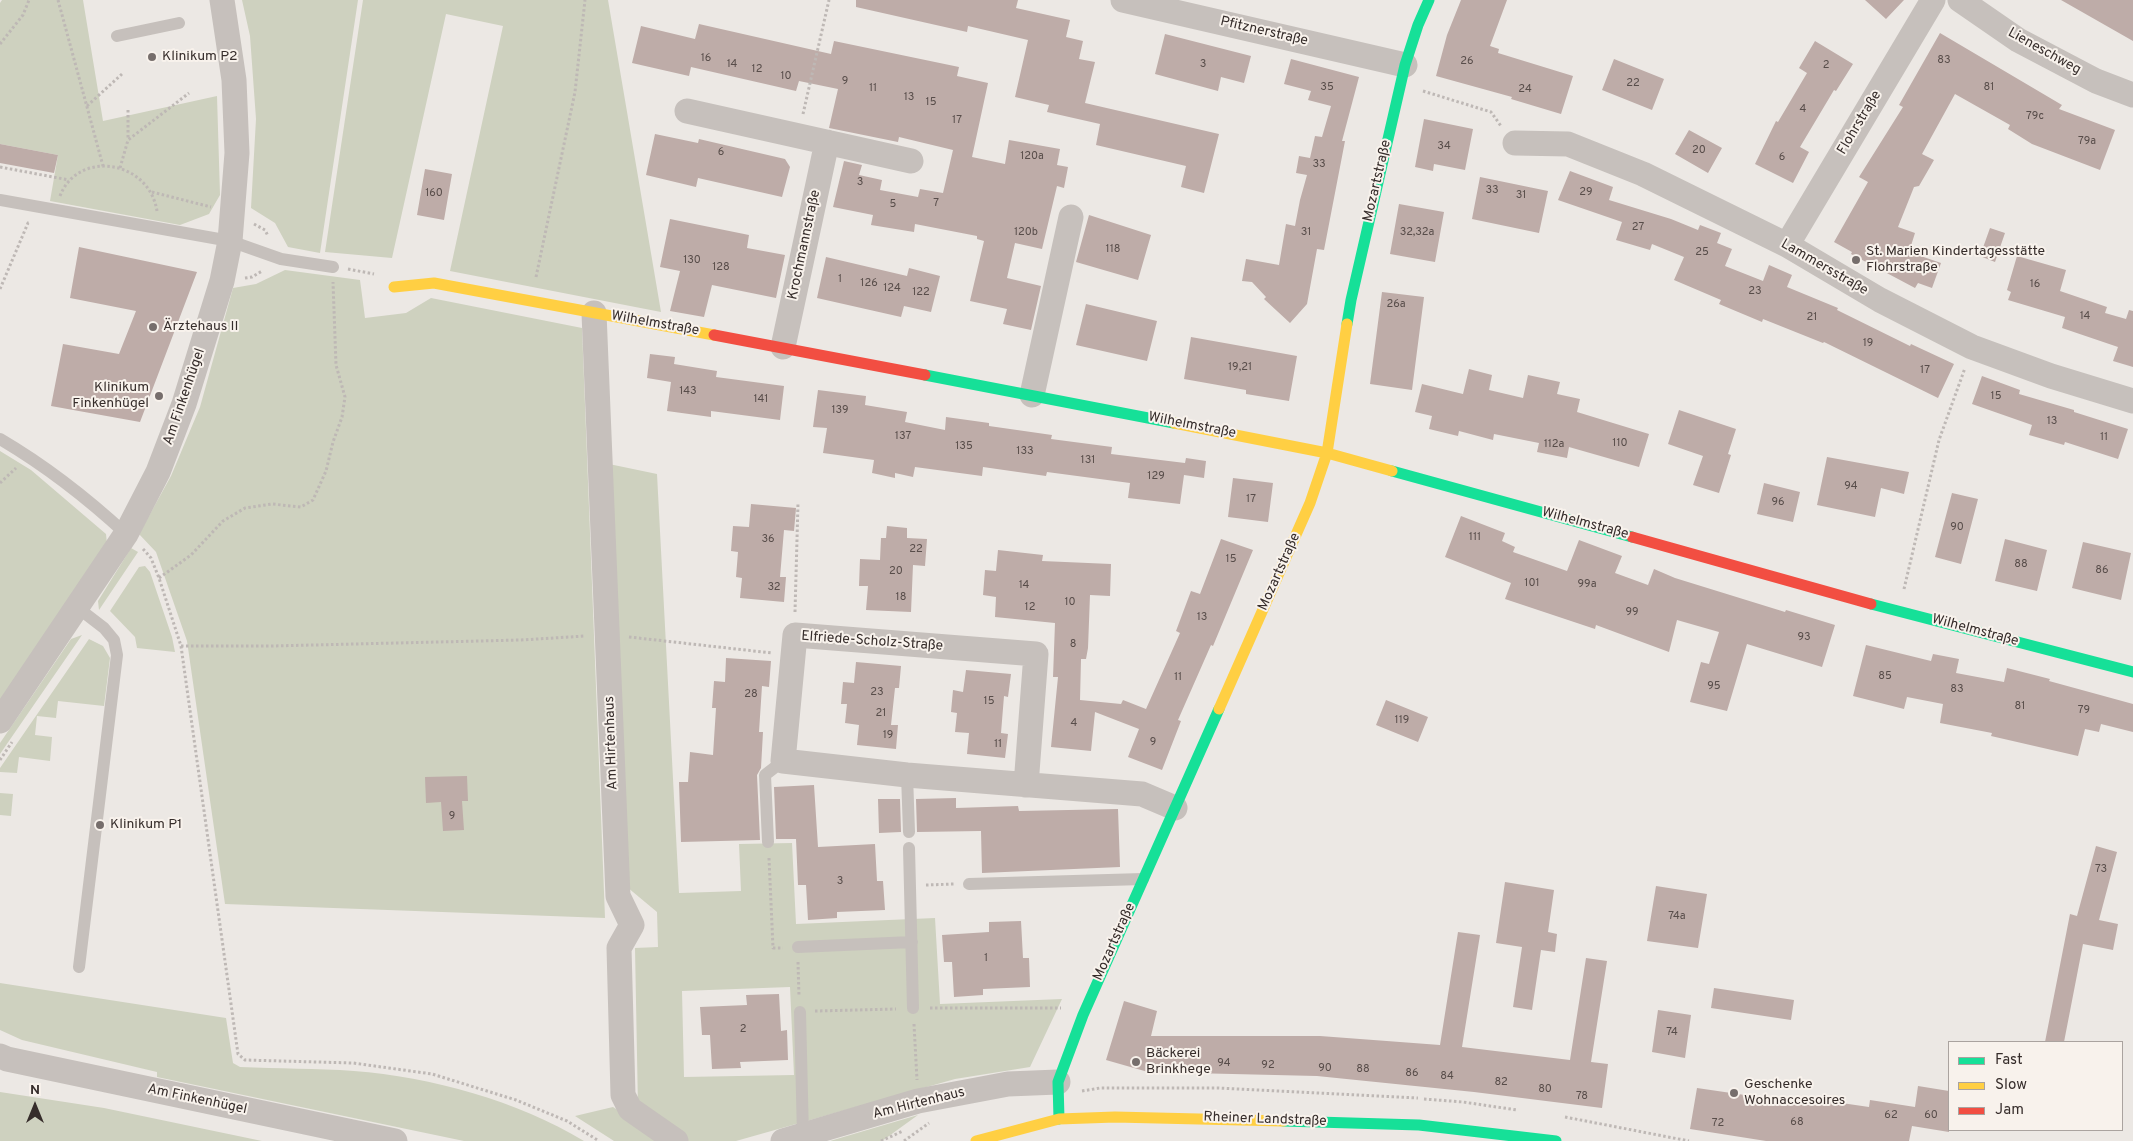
<!DOCTYPE html>
<meta charset="utf-8">
<style>
body{margin:0}
#map{position:relative;width:2133px;height:1141px;overflow:hidden;background:#ece8e4;font-family:Overpass,sans-serif}
canvas{display:block}
.legend{position:absolute;left:1948px;top:1041px;width:175px;height:90px;box-sizing:border-box;background:#f8f2ec;border:1px solid #aaa39f;margin:0;padding:6px 9px;list-style:none;font-size:15px;color:#362d2b}
.legend li{display:flex;align-items:center;gap:10px;height:25px}
.legend b{width:25px;border:1px solid #aaa39f}
.north{position:absolute;left:10px;top:1081px;width:50px;height:50px;-webkit-text-stroke:4px #f8f2ec;paint-order:stroke;rotate:0deg;font-size:14px;font-weight:700;line-height:20px;text-align:center;color:#362d2b}
.north::after{content:'';display:block;margin:auto;width:18px;height:22px;background:#362d2b;clip-path:polygon(50% 0,100% 100%,50% 72%,0 100%)}
</style>
<div id="map">
<canvas width="2133" height="1141"></canvas>
<ul class="legend">
<li><b style="height:6px;background:#16e098"></b>Fast</li>
<li><b style="height:6px;background:#ffcf43"></b>Slow</li>
<li><b style="height:6px;background:#f24e42"></b>Jam</li>
</ul>
<div class="north">N</div>
</div>
<script>
const c = document.querySelector('canvas').getContext('2d');
c.lineJoin = 'round';
function fill(path, color) { c.fillStyle = color; c.fill(path, 'evenodd'); }
function stroke(path, color, width, dash) { c.strokeStyle = color; c.lineWidth = width; c.lineCap = dash ? 'butt' : 'round'; c.setLineDash(dash || []); c.stroke(path); }
function write(font, color, halo, rows, align = 'center') {
  c.font = font + ' Overpass,sans-serif'; c.lineWidth = 4; c.setLineDash([]); c.textBaseline = 'middle'; c.strokeStyle = halo; c.fillStyle = color; for (const [text, x, y, turn = 0] of rows) {
    c.save(); c.translate(x, y); c.rotate((+turn || 0) * Math.PI / 180); c.textAlign = isNaN(turn) ? turn : align; if (halo) c.strokeText(text, 0, 0); c.fillText(text, 0, 0); c.restore();
  }
}
fill(new Path2D(`
 M2,0H83L103,121L217,96L220,195L209,214L180,225L50,201L58,155L0,144V3Z
 M242,0H358L320,253L288,247L275,223L251,208L256,119L250,36Z
 M363,0H608L661,312L450,271L503,26L446,14L392,258L325,252Z
 M285,270L360,280L365,318L406,313L431,298L582,328L605,918L225,904L187,641L156,552L139,534L171,476L200,407L233,288L256,284Z
 M0,451L31,470L106,534L107,544L0,700Z
 M609,464L657,474L679,893L741,891L739,844L792,843L796,924L935,918L940,1004L1062,999L1030,1067L955,1079L736,1141H686L638,1108L635,948L658,947L657,912L627,887ZM790,987L794,1075L684,1077L682,991Z
 M131,548L138,552L99,610L98,601Z
 M145,566L150,572L172,637L175,652L137,648L135,637L110,611L139,567Z
 M82,635L0,754V743L71,639Z
 M89,639L103,646L110,658L104,706L58,701L56,718L37,716L35,735L52,737L50,761L19,757L17,773L0,772V768Z
 M0,793L13,794L11,816L0,815Z
 M0,983L226,1018L233,1063L240,1067C278,1069 316,1068 354,1071C431,1077 518,1101 584,1141H464L157,1077V1072L22,1040L0,1030Z
 M0,1092L104,1108L262,1141H0Z
 M613,1107L664,1141H614L575,1116Z
 M918,1115L882,1141H830Z`), '#ced1bf');
fill(new Path2D(`
 M856,0H1018L1016,8L1070,20L1066,37L1083,41L1079,59L1095,62L1085,103L1219,134L1204,193L1181,187L1186,166L1096,145L1100,124L1047,112L1049,105L1015,97L1028,40L968,26L967,32L856,7Z
 M1461,0H1507L1490,46L1499,49L1498,53L1573,76L1561,114L1511,99L1512,97L1436,76L1447,35Z
 M1865,0H1904L1886,19Z
 M2061,0H2133V41Z
 M699,24L831,54L834,41L959,67L957,76L988,83L972,157L1005,164L1009,140L1060,149L1057,165L1068,167L1064,188L1057,186L1042,249L1015,243L1007,278L1041,286L1031,330L1003,324L1007,309L970,301L984,241L977,239V236L915,224L914,232L871,225L873,215L833,207L844,161L862,165L859,175L882,180L880,190L918,197L920,189L943,193L953,150L899,137L898,142L829,128L838,89L799,81L796,91L691,67L689,76L632,63L641,26L695,39Z
 M1940,33L2062,105L2059,109L2115,130L2100,170L2032,144L2008,129L2010,125L1955,94L1922,154L1934,160L1919,186L1914,187L1898,227L1915,233L1909,252L1941,263L1932,288L1918,283L1915,288L1851,254L1852,252L1834,242L1868,182L1859,177L1903,107L1899,105Z
 M1165,34L1251,56L1244,83L1221,77L1218,91L1155,74Z
 M1815,41L1853,64L1836,91L1834,90L1800,147L1809,152L1793,183L1755,164L1776,121L1778,122L1807,73L1799,68Z
 M1291,59L1359,77L1342,141H1345L1324,250L1317,249L1307,304L1290,323L1264,299L1266,297L1252,282L1242,281L1246,259L1279,265L1286,224L1295,226L1300,200L1307,175L1296,173L1299,156L1310,158L1315,136L1322,137L1331,106L1308,100L1311,91L1284,84Z
 M1614,59L1664,79L1652,110L1602,90Z
 M1424,119L1473,129L1465,170L1434,164L1433,171L1415,167Z
 M1689,130L1722,148L1708,173L1675,154Z
 M655,134L698,143L699,139L785,159L790,167L782,197L698,178L696,187L646,175Z
 M0,144L58,155L54,173L0,163Z
 M425,169L452,174L444,220L417,215Z
 M1570,171L1613,187L1609,200L1671,219L1698,230L1700,225L1721,233L1717,243L1732,249L1725,266L1763,281L1769,265L1792,275L1787,287L1838,308L1837,310L1910,346L1911,344L1954,364L1938,398L1824,342L1823,343L1763,319L1762,322L1719,304L1721,300L1674,280L1684,257L1652,244L1650,250L1616,240L1622,222L1558,200Z
 M1480,177L1548,191L1539,233L1472,219Z
 M1399,204L1444,212L1435,262L1390,254Z
 M1089,215L1151,235L1138,280L1076,262Z
 M670,219L749,235L747,248L785,255L776,298L712,285L704,317L670,311L680,271L660,267Z
 M1990,228L2005,233L1995,262L1980,256Z
 M79,247L197,272L140,422L51,406L63,344L119,354L136,311L70,298Z
 M2017,256L2066,270L2060,291L2107,307L2105,313L2126,319L2129,310L2133,311V367L2113,361L2118,347L2062,328L2065,317L2008,300L2011,292L2007,290Z
 M826,257L907,276L909,268L940,276L931,312L904,306L901,317L817,298Z
 M1382,292L1424,297L1412,390L1370,384Z
 M1086,304L1157,321L1147,361L1076,345Z
 M1191,337L1297,356L1289,401L1246,394V390L1184,379Z
 M650,354L675,357L674,364L717,371L716,377L784,386L780,420L711,411V417L667,411L671,382L647,378Z
 M1469,369L1492,375L1489,390L1523,398L1528,375L1560,382L1557,394L1580,399L1577,412L1649,434L1639,467L1569,447L1567,458L1537,452L1539,443L1494,434L1493,440L1459,431L1458,436L1429,429L1432,416L1415,412L1422,384L1463,394Z
 M1982,376L2020,390L2019,394L2074,410V412L2128,429L2118,459L2065,442L2064,445L2029,435L2032,425L1972,404Z
 M818,390L866,396L865,405L907,412L905,422L945,430L946,417L989,423V426L1052,435L1051,439L1112,447L1111,454L1185,463L1186,458L1206,461L1204,478L1184,475L1180,504L1128,498L1130,483L1047,472L1046,476L983,467L982,476L915,467L913,477L895,473V478L872,473L874,460L823,453L827,428L813,427Z
 M1679,410L1736,429L1728,454L1731,455L1719,493L1693,485L1703,456L1668,444Z
 M1827,457L1909,472L1904,494L1881,488L1875,517L1817,505Z
 M1233,478L1273,483L1268,522L1228,517Z
 M1764,483L1800,492L1793,522L1757,514Z
 M1952,493L1978,499L1961,564L1935,557Z
 M751,504L796,508L794,531L784,530L780,577H786L784,602L740,598L742,578L736,577L738,552L731,551L733,526L749,527Z
 M1461,516L1505,533L1502,541L1515,547L1513,552L1567,571L1579,540L1622,556L1615,573L1648,585L1654,569L1675,578L1785,612L1786,610L1835,625L1822,667L1747,644L1727,711L1690,702L1701,662L1709,664L1719,632L1677,620L1669,652L1596,625L1595,629L1505,599L1511,583L1445,557Z
 M887,526L907,528V538L927,539L925,566L913,565L911,612L866,610L868,586H859L860,559L880,560L881,538H886Z
 M1221,539L1253,550L1213,646L1211,645L1178,720L1181,721L1162,770L1128,757L1139,729L1095,712L1091,751L1051,747L1058,677H1053L1055,623L995,617L996,597L983,595L985,570L996,571L998,550L1043,555L1042,561L1111,564L1110,596L1090,595L1088,648L1086,659H1081L1080,700L1121,704L1123,700L1146,709L1180,633L1176,631L1191,591L1200,594Z
 M2005,539L2047,550L2037,591L1995,581Z
 M2083,542L2131,553L2121,600L2072,588Z
 M1866,645L1931,661L1933,654L1959,659L1956,673L2004,682L2007,668L2050,679L2049,681L2133,704V732L2101,724L2099,732L2085,729L2078,756L1991,736L1992,733L1940,723L1943,704L1907,697L1904,709L1853,696Z
 M726,658L771,661L769,687L762,686L759,732H763L761,768L757,775L760,840L681,842L679,782H688L690,752L713,755L716,708H712L714,681L725,682Z
 M856,662L901,666L899,688H895L891,725H898L896,749L857,745L859,725L845,723L847,704H841L843,682L854,683Z
 M966,670L1011,674L1008,697L1004,696L1001,733L1008,734L1005,758L967,754L969,733L955,732L957,713L951,712L953,690L963,692Z
 M1386,700L1428,717L1418,742L1376,725Z
 M467,776L468,801H462L464,830L443,831L441,802L426,803L425,777Z
 M814,785L818,847L875,844L877,881H883L885,910L837,912V918L808,920L806,885H798L796,839H776L774,787Z
 M956,798V808L1018,806L1019,811L1118,809L1120,867L982,873L981,831L917,832L916,799Z
 M878,799H900L901,832L879,833Z
 M2096,846L2117,852L2099,920L2118,924L2113,950L2083,944L2064,1042H2045L2070,914L2077,916Z
 M1505,882L1554,890L1548,932L1557,934L1555,952L1541,950L1532,1010L1513,1007L1522,947L1496,943Z
 M1656,886L1707,894L1698,948L1647,941Z
 M1021,921L1023,958H1029L1030,987L983,989V995L954,997L952,962H944L942,935L989,932V922Z
 M1458,932L1480,935L1462,1047L1570,1060L1586,958L1607,961L1591,1062L1608,1064L1602,1108L1474,1092L1317,1076L1148,1072L1106,1060L1124,1001L1157,1011L1151,1036H1320L1440,1045Z
 M1714,988L1794,1000L1791,1020L1711,1008Z
 M779,994L781,1031L787,1030L788,1060L740,1062L741,1068L712,1069L710,1035H702L700,1007L747,1005L746,995Z
 M1658,1010L1691,1015L1685,1058L1652,1052Z
 M1918,1086L1949,1091V1132L1912,1126L1909,1141H1766L1690,1129L1697,1088L1820,1106L1821,1100L1869,1107L1870,1100L1915,1107Z`), '#beaca8');
stroke(new Path2D(`
 M58,0L103,166
 M0,44L23,15L29,0
 M1423,91L1491,112L1501,126
 M87,106L122,74
 M128,110V139
 M803,114L829,0
 M0,167L69,180
 M120,168L128,140L189,93
 M152,192L211,207
 M60,196C78,149 149,160 157,211
 M254,224L265,230L268,236
 M348,269L374,274
 M536,277L575,92L585,0
 M245,278L252,277L262,271
 M0,289L28,223L31,222
 M0,483L16,468
 M143,549L151,558L159,578L181,646L238,1054L245,1060L353,1063L432,1074L516,1100L567,1121L599,1141
 M159,578L191,555L223,521L245,508L272,504L301,507L313,500L326,471L333,442L342,417L345,397L336,365L333,282
 M1904,589L1939,440L1965,368
 M795,612L798,503
 M629,637L772,653
 M181,646H272L521,640L585,636
 M0,760L12,742
 M769,858L773,948H783
 M926,885L954,884
 M798,962L799,996
 M930,1008H1061
 M815,1011L896,1009
 M914,1024L917,1080
 M1082,1091L1100,1088H1218L1418,1098
 M1424,1099L1463,1102L1517,1110
 M1565,1117L1689,1141
 M881,1141L903,1131
 M904,1141L929,1123`), '#beb8b5', 3, [2.5, 2.5]);
stroke(new Path2D(`
 M117,36L179,23
 M0,200L230,241L281,259L333,267
 M0,439C46,466 87,498 126,534
 M78,608L104,628L114,640L117,655L79,967
 M907,775L909,832
 M768,842L765,775L783,761
 M909,848L913,1008
 M969,884L1143,879
 M798,947L912,942
 M800,1012L803,1136`), '#c6c0bc', 12);
stroke(new Path2D(`
 M1123,0L1405,65
 M1960,0L2018,40L2096,81L2133,95
 M687,111L911,161
 M1515,143L1568,144L1643,174L1787,245L1880,300L1972,347L2051,376L2133,401
 M1787,245L1933,0
 M594,313L618,896L632,925L619,948L623,1095L630,1109L676,1141
 M783,347L827,142
 M1032,395L1071,217
 M0,721L126,534L158,472L184,404L222,281L230,241L237,153L234,80L222,0
 M1026,785L1036,654L795,635L783,761L907,775L1142,794L1175,808
 M0,1056L7,1059L395,1141
 M783,1141L918,1101L1008,1084L1058,1082`), '#c6c0bc', 25);
stroke(new Path2D(`
 M1347,324L1351,300L1405,65L1418,25L1429,0
 M925,375L1174,423
 M1392,471L1632,537
 M1871,604L2133,672
 M1059,1119L1058,1082L1083,1015L1219,709
 M1283,1121L1419,1125L1556,1141`), '#16e098', 11);
stroke(new Path2D(`
 M394,287L434,283L714,335
 M1174,423L1327,453L1392,471
 M1219,709L1310,503L1327,453L1347,324
 M976,1141L1059,1119L1115,1117L1283,1121`), '#ffcf43', 11);
stroke(new Path2D(`
 M714,335L925,375
 M1632,537L1871,604`), '#f24e42', 11);
for (const [x, y, r, color] of [
 [152,57,5,"#766e6c"],
 [1856,260,5,"#766e6c"],
 [153,327,5,"#766e6c"],
 [159,396,5,"#766e6c"],
 [100,825,5,"#766e6c"],
 [1136,1062,5,"#766e6c"],
 [1734,1093,5,"#766e6c"]
]) { const dot = new Path2D(); dot.arc(x, y, r, 0, 2 * Math.PI); c.fillStyle = color; c.fill(dot); stroke(dot, '#f8f2ec', 2); }
write('11px', '#584d4a', null, [
 ["16",706,59],
 ["83",1944,61],
 ["26",1467,62],
 ["14",732,65],
 ["3",1203,65],
 ["2",1826,66],
 ["12",757,70],
 ["10",786,77],
 ["9",845,82],
 ["22",1633,84],
 ["35",1327,88],
 ["81",1989,88],
 ["11",873,89],
 ["24",1525,90],
 ["13",909,98],
 ["15",931,103],
 ["4",1803,110],
 ["79c",2035,117],
 ["17",957,121],
 ["79a",2087,142],
 ["34",1444,147],
 ["20",1699,151],
 ["6",721,153],
 ["120a",1032,157],
 ["6",1782,158],
 ["33",1319,165],
 ["3",860,183],
 ["33",1492,191],
 ["29",1586,193],
 ["160",434,194],
 ["31",1521,196],
 ["7",936,204],
 ["5",893,205],
 ["27",1638,228],
 ["120b",1026,233],
 ["31",1306,233],
 ["32,32a",1417,233],
 ["118",1113,250],
 ["25",1702,253],
 ["130",692,261],
 ["128",721,268],
 ["1",840,280],
 ["126",869,284],
 ["16",2035,285],
 ["124",892,289],
 ["23",1755,292],
 ["122",921,293],
 ["26a",1396,305],
 ["14",2085,317],
 ["21",1812,318],
 ["19",1868,344],
 ["19,21",1240,368],
 ["17",1925,371],
 ["143",688,392],
 ["15",1996,397],
 ["141",761,400],
 ["139",840,411],
 ["13",2052,422],
 ["137",903,437],
 ["11",2104,438],
 ["110",1620,444],
 ["112a",1554,445],
 ["135",964,447],
 ["133",1025,452],
 ["131",1088,461],
 ["129",1156,477],
 ["94",1851,487],
 ["17",1251,500],
 ["96",1778,503],
 ["90",1957,528],
 ["111",1475,538],
 ["36",768,540],
 ["22",916,550],
 ["15",1231,560],
 ["88",2021,565],
 ["86",2102,571],
 ["20",896,572],
 ["101",1532,584],
 ["99a",1587,585],
 ["14",1024,586],
 ["32",774,588],
 ["18",901,598],
 ["10",1070,603],
 ["12",1030,608],
 ["99",1632,613],
 ["13",1202,618],
 ["93",1804,638],
 ["8",1073,645],
 ["85",1885,677],
 ["11",1178,678],
 ["95",1714,687],
 ["83",1957,690],
 ["23",877,693],
 ["28",751,695],
 ["15",989,702],
 ["81",2020,707],
 ["79",2084,711],
 ["21",881,714],
 ["119",1402,721],
 ["4",1074,724],
 ["19",888,736],
 ["9",1153,743],
 ["11",998,745],
 ["9",452,817],
 ["73",2101,870],
 ["3",840,882],
 ["74a",1677,917],
 ["1",986,959],
 ["2",743,1030],
 ["74",1672,1033],
 ["94",1224,1064],
 ["92",1268,1066],
 ["90",1325,1069],
 ["88",1363,1070],
 ["86",1412,1074],
 ["84",1447,1077],
 ["82",1501,1083],
 ["80",1545,1090],
 ["78",1582,1097],
 ["62",1891,1116],
 ["60",1931,1116],
 ["68",1797,1123],
 ["72",1718,1124]
]);
write('14px', '#362d2b', '#f8f2ec', [
 ["Pfitznerstraße",1264,32,13],
 ["Lieneschweg",2044,52,29],
 ["Flohrstraße",1860,123,-59],
 ["Mozartstraße",1378,181,-77],
 ["Krochmannstraße",805,245,-78],
 ["Lammersstraße",1824,268,30],
 ["Wilhelmstraße",655,324,10],
 ["Am Finkenhügel",185,397,-71],
 ["Wilhelmstraße",1192,426,11],
 ["Wilhelmstraße",1585,524,15],
 ["Mozartstraße",1280,572,-66],
 ["Wilhelmstraße",1975,631,15],
 ["Elfriede-Scholz-Straße",872,642,4],
 ["Am Hirtenhaus",612,743,-92],
 ["Mozartstraße",1115,942,-66],
 ["Am Finkenhügel",197,1100,12],
 ["Am Hirtenhaus",919,1104,-14],
 ["Rheiner Landstraße",1265,1120,2]
]);
write('14px', '#362d2b', '#f8f2ec', [
 ["Klinikum P2",162,57],
 ["St. Marien Kindertagesstätte",1866,252],
 ["Flohrstraße",1866,268],
 ["Ärztehaus II",163,327],
 ["Klinikum",149,388,"right"],
 ["Finkenhügel",149,404,"right"],
 ["Klinikum P1",110,825],
 ["Bäckerei",1146,1054],
 ["Brinkhege",1146,1070],
 ["Geschenke",1744,1085],
 ["Wohnaccesoires",1744,1101]
], 'left');
</script>
